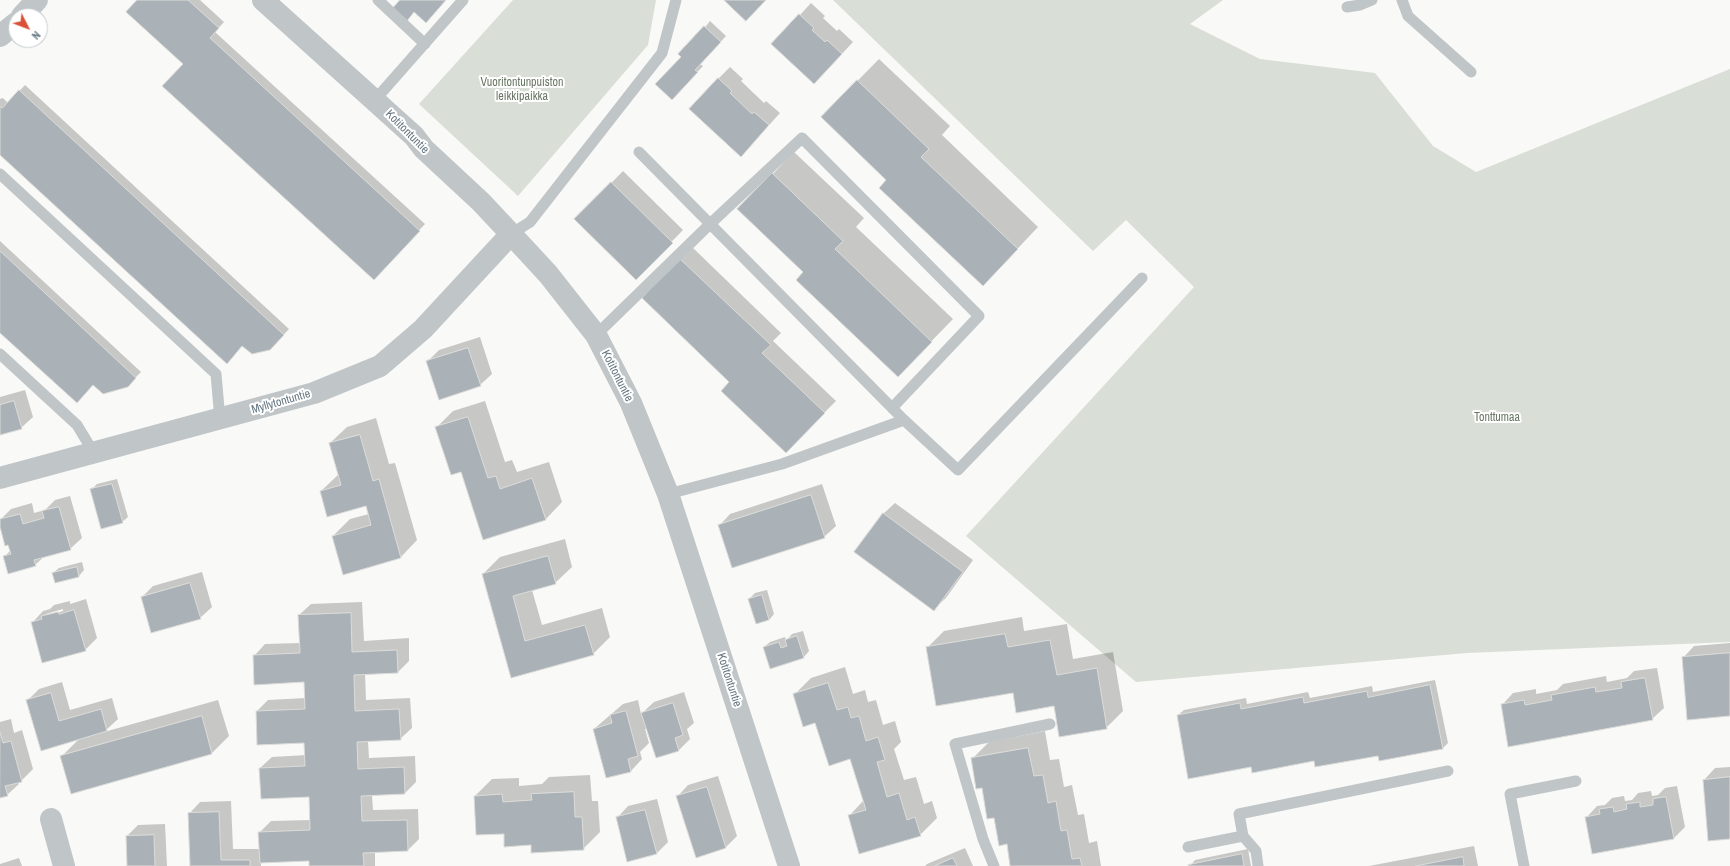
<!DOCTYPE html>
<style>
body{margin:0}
#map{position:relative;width:1730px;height:866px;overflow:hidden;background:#f9f9f7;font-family:"Archivo Narrow",sans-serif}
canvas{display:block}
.north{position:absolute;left:8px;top:8px;width:40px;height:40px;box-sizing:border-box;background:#fff;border:1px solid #c2c8cc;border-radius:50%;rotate:132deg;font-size:11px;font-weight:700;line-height:16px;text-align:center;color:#667680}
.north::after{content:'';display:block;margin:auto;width:14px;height:18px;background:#d95137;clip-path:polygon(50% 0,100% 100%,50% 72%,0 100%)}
</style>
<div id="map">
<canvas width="1730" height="866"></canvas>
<div class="north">N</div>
</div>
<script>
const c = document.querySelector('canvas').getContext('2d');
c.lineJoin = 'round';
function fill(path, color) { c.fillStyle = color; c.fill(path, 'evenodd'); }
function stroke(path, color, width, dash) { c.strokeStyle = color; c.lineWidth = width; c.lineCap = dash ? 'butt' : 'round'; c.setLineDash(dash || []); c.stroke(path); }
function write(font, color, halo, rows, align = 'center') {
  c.font = font + ' "Archivo Narrow",sans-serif'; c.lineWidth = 4; c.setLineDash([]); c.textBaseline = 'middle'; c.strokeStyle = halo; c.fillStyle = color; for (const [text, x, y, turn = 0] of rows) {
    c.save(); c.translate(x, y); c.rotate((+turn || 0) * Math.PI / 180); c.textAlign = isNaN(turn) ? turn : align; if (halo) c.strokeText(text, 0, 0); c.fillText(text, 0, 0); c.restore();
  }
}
fill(new Path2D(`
 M513,0H656L648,45L518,196L419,104Z
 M833,0H1223L1190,24L1260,59L1375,73L1433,146L1476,172L1730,69V642L1467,653L1136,682L966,536L1194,287L1126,220L1093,251Z`), '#d9ded6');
fill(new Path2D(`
 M138,0H200L224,22L215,32L425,224L379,273L184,64Z
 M811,3L825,16L823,18L837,31L839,29L853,42L826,71L800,15Z
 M710,21L726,36L700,64L703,66L672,99L682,57Z
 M879,59L950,126L942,135L1038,227L1004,263L888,180L822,117Z
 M730,67L743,79L741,81L764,103L766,101L780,113L752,144L718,79Z
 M25,85L289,329L276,343L0,153V99L3,98L8,103Z
 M794,152L864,218L856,227L953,319L919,354L804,272L739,209Z
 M623,171L683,230L636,278L576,219Z
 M0,241L141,372L133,380L0,331Z
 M692,247L781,333L773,341L836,401L797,440L731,382L643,298Z
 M480,337L492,374L480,385L428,361L439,350Z
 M25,390L33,417L21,428L0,434V397Z
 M485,401L505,462L512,460L517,472L549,462L562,502L546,519L484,539L461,470L436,428L453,411Z
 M376,418L389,464L395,463L417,540L401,557L333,536L350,519L369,514L366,505L321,491L339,474L330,443L347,427Z
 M117,479L128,517L122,522L91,490L97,484Z
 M822,484L836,526L824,537L719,526L730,514Z
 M70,496L82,538L70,549L45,556L35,565L4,557L11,550L0,520L11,509L32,503L34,513L45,510L55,500Z
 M895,503L973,560L946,598L934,609L883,514Z
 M565,539L572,567L555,583L532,590L542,625L602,608L610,637L593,654L512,677L483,574L500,557Z
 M82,562L84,570L79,576L56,582L53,573L59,568Z
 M202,572L212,607L200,618L142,597L153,586Z
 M767,590L774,614L769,620L749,599L755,593Z
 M86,599L97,638L85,650L32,623L43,611L50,609L54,605L70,601V604ZM63,609V611L43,617L46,614Z
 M362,602L364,641L409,638V661L398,672L365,673L366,700L410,698L412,728L400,739L368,741L369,758L415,756L416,782L405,793L372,795L373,810L418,809L419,839L408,850L375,852V866H310V860L261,862V866H191L189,814L200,802L231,801L233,849H260L259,833L271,821L311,820L310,796L260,768L272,757L306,755L305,742L257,711L268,700L306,698L305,681L254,656L265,644L300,643L299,615L311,604Z
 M1022,617L1024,631L1067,624L1073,659L1113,652L1123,711L1106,728L1054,705L1014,692L927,648L944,631Z
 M803,631L809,651L804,657L771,668L764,647L770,642L785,637L786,641L792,634Z
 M1730,643V715L1683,658L1694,646Z
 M845,667L853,694L865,690L868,702L876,700L883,725L895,721L901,742L894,749L904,780L916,777L924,804L932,801L937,818L920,835L849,816L864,800L851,758L816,722L794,695L811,678Z
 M1657,668L1664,708L1652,719L1502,705L1513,693L1536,689V694L1557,690L1563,684L1606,676L1607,682L1627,678L1634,671Z
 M1435,680L1448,743L1442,749L1251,766L1178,715L1184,710L1246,698L1247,704L1308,692L1310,698L1372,686L1373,692Z
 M62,682L70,710L112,698L118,719L104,732L218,700L229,736L212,753L61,757L80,738L27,701L39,689Z
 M684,692L694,723L687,729L690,739L679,750L647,729H645L649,743L640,752L642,759L631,771L607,777L594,729L623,704L638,700L641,714L654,702Z
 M11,719L14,733L22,730L33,769L21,781L18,782L19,784L7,795L0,797V722Z
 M1045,731L1050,760L1059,759L1064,787L1072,785L1078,815L1084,814L1089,843L1097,841L1101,866H1011L1007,843L994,817L972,759L989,742Z
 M1730,767V838L1704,780L1715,768Z
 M590,775L592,801H598L600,832L583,849L532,844L505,832L475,796L492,779L519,778V786L542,784L549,777Z
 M718,776L737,836L726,847L677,797L688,785Z
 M1677,786L1685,827L1674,838L1586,818L1597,806L1605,805L1612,798L1624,796L1625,801L1632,800L1638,793L1651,791L1652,796L1658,795L1665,788Z
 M657,799L668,842L656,854L617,818L628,806Z
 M165,824L167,866H128L127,836L138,825Z
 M1474,846L1478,866H1369Z
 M965,848L973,866H925L927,864Z
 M1248,849L1251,866H1190L1195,860Z
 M19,858L22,866H0V864Z`), '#0003');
const building = new Path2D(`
 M137,0H188L219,28L210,38L420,231L374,280L162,86L183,64L126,12Z
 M400,0H446L426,23L414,12L407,21L393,8Z
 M724,0H766L746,21Z
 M799,14L814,28L812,30L825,42L827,40L842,54L814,84L771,44Z
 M704,26L721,42L695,70L698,72L672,100L655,84L681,57L678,54Z
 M718,78L732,91L730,93L752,114L754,112L769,125L741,157L689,109Z
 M857,80L929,149L921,157L1018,249L983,286L879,188L886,180L821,117Z
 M19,90L284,335L270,350L252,354L242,346L227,364L0,155V106L2,108Z
 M772,173L843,241L835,249L932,342L898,377L796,280L803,272L737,209Z
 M611,182L673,243L636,280L574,219Z
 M0,251L136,378L128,387L103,394L93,385L77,403L0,333Z
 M679,258L771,345L762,353L825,413L786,453L721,391L729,382L642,298Z
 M468,348L481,386L439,400L426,361Z
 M14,401L22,429L0,435V405Z
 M468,417L488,478L496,476L500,489L532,478L546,520L483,540L461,472L451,475L435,427Z
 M360,435L373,481L379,479L401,558L343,575L332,536L371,525L366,506L327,517L320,491L341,485L329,443Z
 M112,484L123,523L101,529L90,489Z
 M811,495L825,538L732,568L718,525Z
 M59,507L71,550L34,560L36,566L8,574L3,556L11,554L8,545L5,546L0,527V519L20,514L23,524L44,518L42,511Z
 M883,513L963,572L934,611L854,552Z
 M548,556L556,584L513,596L525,641L585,625L594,655L511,678L482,574Z
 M77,567L79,577L55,583L52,573Z
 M190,583L201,619L151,633L141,597Z
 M762,595L769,620L756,624L748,599Z
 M74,610L86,651L42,663L31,622L42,619L41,616L58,612L59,614Z
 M351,613L352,652L397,650L398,673L354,675L355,711L399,709L401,740L357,742L358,769L404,767L405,794L361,796L362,821L407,820L408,851L363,853L364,866H309V861L260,863L258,832L310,830L309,797L261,799L259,768L305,766L304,743L257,745L256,711L305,709L304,682L254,685L253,655L300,653L298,615Z
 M1005,634L1008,647L1050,640L1057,675L1097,668L1107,729L1059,737L1054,706L1016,713L1013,693L936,706L926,647Z
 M797,636L804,658L770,669L763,647L779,642L781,648L787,646L785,640Z
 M1730,653V716L1687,720L1682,657Z
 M1645,678L1653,720L1508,747L1501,704L1524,700L1525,705L1552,700L1551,695L1595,687L1596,692L1622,688L1621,682Z
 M828,683L837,710L848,707L851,718L859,716L866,741L878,737L885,760L877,762L887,797L899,793L907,820L915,817L921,836L859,854L848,815L866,810L850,759L829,766L815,723L803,727L793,694Z
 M1430,685L1443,749L1379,761L1378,756L1315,767L1314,761L1252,773L1251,767L1188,779L1177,715L1240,703L1241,709L1303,697L1304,703L1367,691L1368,697Z
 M51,693L59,721L101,709L107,731L41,751L26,700Z
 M673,703L683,735L675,738L679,751L656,758L641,713Z
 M626,711L638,756L628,759L631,772L606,778L593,729L612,723L610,715Z
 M202,716L212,754L71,794L60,756Z
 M0,732L3,743L11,741L22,782L5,786L8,796L0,798Z
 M1028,748L1034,776L1043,775L1048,803L1056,801L1061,831L1067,830L1072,859L1080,858L1082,866H1010L1007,844L999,846L994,818L987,819L982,788L976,789L971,758Z
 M1730,777V839L1708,841L1703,780Z
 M707,787L726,848L696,858L676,796Z
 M574,792L575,817H582L584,850L531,853V845L504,847V834L476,835L474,796L502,794L503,802L532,800L531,794Z
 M1666,797L1674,839L1592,854L1585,817L1600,814L1599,809L1613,807L1614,812L1627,809L1626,804L1640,802V807L1653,805V799Z
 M645,810L657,854L627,862L616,817Z
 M219,812L221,860H250V866H190L188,813Z
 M154,835L155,866H127L126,836Z
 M1242,854L1244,866H1189L1188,865Z
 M1463,857L1464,866H1416Z
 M953,858L957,866H935Z`);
fill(building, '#aab2b7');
stroke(building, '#dbdbd9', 1);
stroke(new Path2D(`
 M378,0L425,44
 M1402,0L1408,16L1471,72
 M1347,7L1360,5L1372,0
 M374,101L463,0
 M639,152L904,420L782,464L668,494
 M0,174L216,374L220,420
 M511,234L530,222L662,53L676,0
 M596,335L710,224L802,138L979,316L892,408
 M0,354L77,425L94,453
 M904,420L958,470L1142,278
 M1243,836L1239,814L1448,771
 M1188,847L1243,836L1256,851L1258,866
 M994,866L983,839L955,744L1050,724
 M1524,866L1510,794L1576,781`), '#c0c5c8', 11);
stroke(new Path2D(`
 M22,16L37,0
 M0,36L16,23
 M0,478L314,393L380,366L423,329L511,234
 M51,819L64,866`), '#c0c5c8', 22);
stroke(new Path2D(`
 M263,0L414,136L424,149L481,202L511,234L548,274L596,335L631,403L668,494L789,866`), '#c0c5c8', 22);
write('12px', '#697864', '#fff', [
 ["Vuoritontunpuiston",522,83],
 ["leikkipaikka",522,97],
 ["Tonttumaa",1497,418]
]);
write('12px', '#667680', '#fff', [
 ["Kotitontuntie",407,132,45],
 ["Kotitontuntie",617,376,63],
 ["Myllytontuntie",281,402,-16],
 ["Kotitontuntie",729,680,72]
]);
</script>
